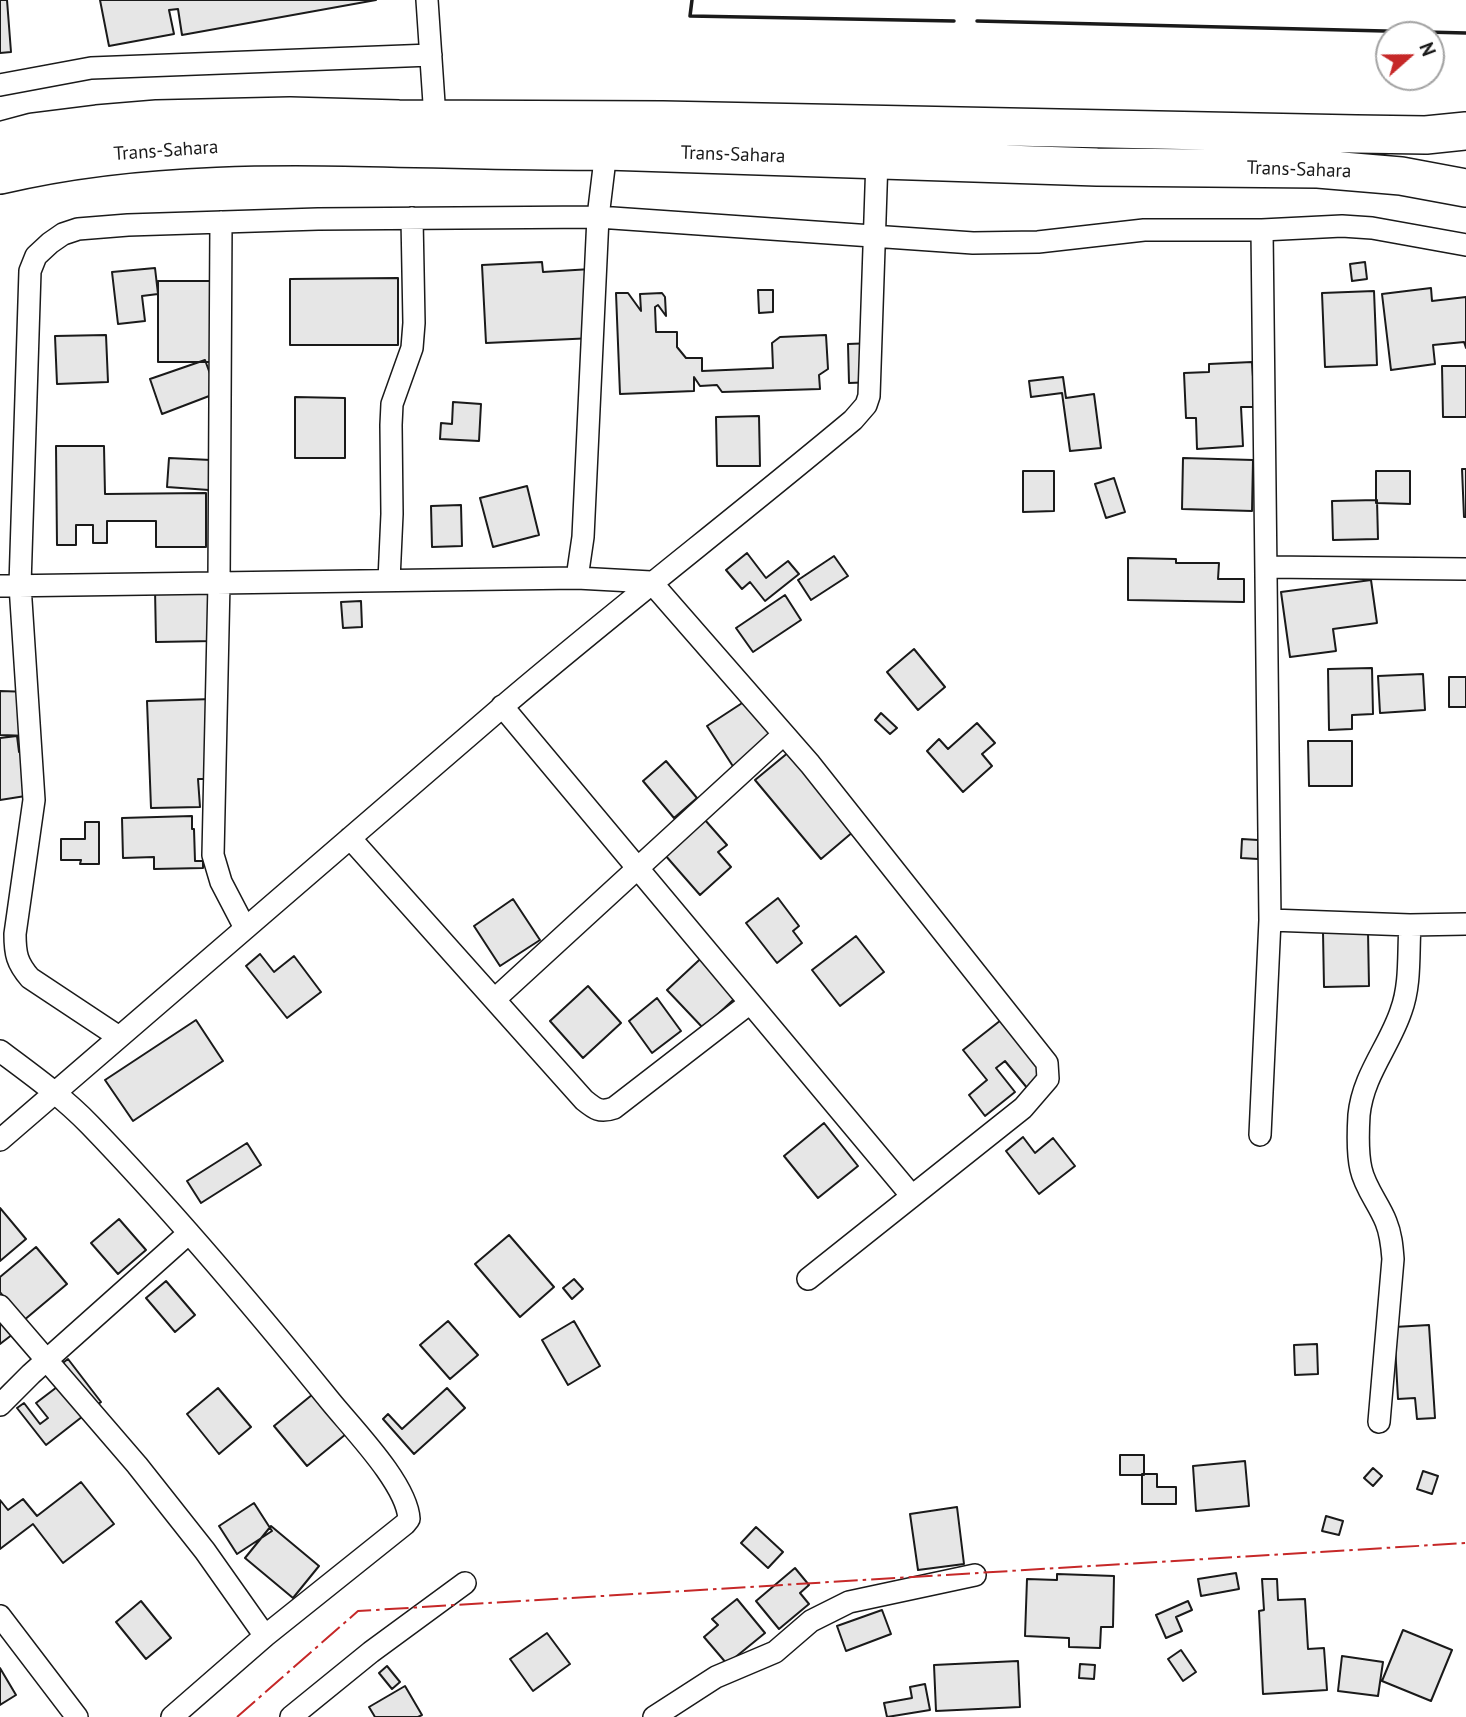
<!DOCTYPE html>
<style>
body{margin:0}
#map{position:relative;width:1466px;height:1717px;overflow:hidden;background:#fff;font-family:"PT Sans",sans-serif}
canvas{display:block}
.north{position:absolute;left:1375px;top:21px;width:70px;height:70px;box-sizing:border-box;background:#fff;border:2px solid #a3a3a3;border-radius:50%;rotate:69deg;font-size:19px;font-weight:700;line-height:28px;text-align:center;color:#1a1a1a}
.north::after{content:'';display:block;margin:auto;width:24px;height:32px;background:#c62828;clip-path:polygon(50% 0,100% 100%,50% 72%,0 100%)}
</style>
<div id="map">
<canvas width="1466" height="1717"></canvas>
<div class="north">N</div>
</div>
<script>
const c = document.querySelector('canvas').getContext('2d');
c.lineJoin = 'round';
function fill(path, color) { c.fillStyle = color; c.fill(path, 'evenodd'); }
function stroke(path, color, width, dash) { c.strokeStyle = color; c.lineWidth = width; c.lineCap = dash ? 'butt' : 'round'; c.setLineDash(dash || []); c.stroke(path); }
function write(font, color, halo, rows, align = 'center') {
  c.font = font + ' "PT Sans",sans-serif'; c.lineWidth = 5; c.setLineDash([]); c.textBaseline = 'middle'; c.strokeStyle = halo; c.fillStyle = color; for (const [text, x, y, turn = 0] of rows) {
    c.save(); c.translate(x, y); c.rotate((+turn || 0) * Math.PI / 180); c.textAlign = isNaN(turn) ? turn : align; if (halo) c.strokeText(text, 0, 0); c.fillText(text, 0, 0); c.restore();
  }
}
const building = new Path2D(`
 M0,0H7L11,52L0,53Z
 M100,0H376L182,35L178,9L169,10L174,34L109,46Z
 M542,262L543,272L591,269L594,338L486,343L482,265Z
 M1365,262L1367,279L1352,281L1350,264Z
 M155,268L158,294L142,296L145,321L118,324L112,272Z
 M398,278V345H290V279Z
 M158,281H212V362H158Z
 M1431,288L1432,301L1466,297V348L1464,342L1433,345L1435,364L1391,370L1382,294Z
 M758,290H773V312L759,313Z
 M1374,291L1377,365L1325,367L1322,293Z
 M616,293H628L641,311L640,294L662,293L665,297L666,316L658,305L655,307L656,332H677V347L686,358H702V371L773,368L772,343L780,337L826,335L828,369L819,375L820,389L722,392L717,385L700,386L694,377V391L620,394Z
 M106,335L108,382L57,384L55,336Z
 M874,343L875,382L849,383L848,344Z
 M205,360L217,393L162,414L150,379Z
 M1252,362L1255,407H1241L1243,446L1197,449L1196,418H1186L1184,373L1209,372V364Z
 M1442,366H1466V417H1443Z
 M1063,377L1066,398L1094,394L1101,448L1070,451L1062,393L1031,397L1029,381Z
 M295,397L345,398V458H295Z
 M453,402L481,404L479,441L440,439L441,423L452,424Z
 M759,416L760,466H717L716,417Z
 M56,446H104L105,494L206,493V547H156V521H107V543H93V525H76V545H57Z
 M169,458L211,460L209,490L167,487Z
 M1183,458L1253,460L1252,511L1182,509Z
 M1462,469H1466V517H1464Z
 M1023,471H1054V511L1023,512Z
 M1376,471H1410V504L1376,503Z
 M1114,478L1125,512L1106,518L1095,484Z
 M527,486L539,535L493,547L480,498Z
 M1377,500L1378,539L1333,540L1332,501Z
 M461,505L462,546L432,547L431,506Z
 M747,553L766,578L788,561L799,574L765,601L750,582L742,589L726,570Z
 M834,556L848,576L811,600L798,580Z
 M1128,558L1176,559V563H1219L1218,579H1244V602L1128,600Z
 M1371,580L1377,623L1333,629L1336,651L1290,657L1281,592Z
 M213,588L214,641L156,642L155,589Z
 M785,595L801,620L753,652L736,628Z
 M361,601L362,627L343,628L341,602Z
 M914,649L945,687L918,710L887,672Z
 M1372,668L1373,714L1352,715V729L1329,730L1328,669Z
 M1423,674L1425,710L1380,713L1378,676Z
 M1449,677H1466V707H1449Z
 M0,691L31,692L30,736L0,735Z
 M759,692L788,736L736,771L707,726Z
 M213,699L216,779H198L200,807L151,808L147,701Z
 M881,713L897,728L890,734L875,720Z
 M977,723L995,743L982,754L992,766L963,792L927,751L939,739L948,749Z
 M17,736L19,752L32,751L38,794L0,800V738Z
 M1308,741H1352V786H1309Z
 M801,742L867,820L821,859L755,780Z
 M666,761L697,798L674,818L643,781Z
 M192,816V829H194L195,861H203V868L154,869V857L123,858L122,818Z
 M705,820L727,845L718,852L731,867L700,895L665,855Z
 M85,822H99V864H80L81,860H61V839H85Z
 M1242,839L1258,840V859L1241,858Z
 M778,898L799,926L793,931L802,943L777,963L746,923Z
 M513,899L540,940L500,966L474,926Z
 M1368,931L1369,986L1324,987L1323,932Z
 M856,936L884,972L840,1006L812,970Z
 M711,949L746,988L703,1028L667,990Z
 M260,954L274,972L294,956L321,992L287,1018L246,966Z
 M588,986L621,1023L583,1058L550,1021Z
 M657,998L681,1031L652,1053L629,1021Z
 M1015,1009L1058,1064L1028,1089L1005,1061L996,1068L1015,1092L985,1116L969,1095L987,1080L963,1050Z
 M196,1020L223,1061L133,1121L105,1080Z
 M824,1123L858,1166L818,1198L784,1156Z
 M1023,1137L1035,1153L1053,1138L1075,1166L1039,1194L1006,1151Z
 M247,1143L261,1165L201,1203L187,1181Z
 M0,1208L26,1239L0,1261Z
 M119,1219L146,1250L118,1274L91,1243Z
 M509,1235L554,1287L520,1317L475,1264Z
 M36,1247L67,1284L23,1321L0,1292V1277Z
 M574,1279L583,1289L572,1299L563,1288Z
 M166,1281L195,1315L175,1332L146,1298Z
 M0,1317L13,1334L0,1344Z
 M448,1321L478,1355L450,1379L420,1345Z
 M574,1321L600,1366L568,1385L542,1340Z
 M1429,1325L1435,1418L1417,1419L1415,1398L1398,1399L1394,1327Z
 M1317,1344L1318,1374L1295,1375L1294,1345Z
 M68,1359L101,1402L46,1445L17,1408L24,1403L40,1424L48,1418L36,1403L57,1387L48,1374Z
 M218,1388L251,1427L219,1454L187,1414Z
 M447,1388L465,1408L414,1454L383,1419L388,1414L402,1429Z
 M313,1394L346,1434L307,1466L274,1426Z
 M1120,1455H1144V1475H1120Z
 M1245,1461L1249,1506L1196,1511L1193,1466Z
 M1373,1468L1382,1476L1373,1486L1364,1478Z
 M1423,1471L1438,1476L1432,1494L1417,1489Z
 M1142,1474H1157V1487H1176V1504H1142Z
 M81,1482L114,1524L63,1563L33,1524L0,1549V1500L8,1510L23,1499L37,1516Z
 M254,1503L272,1531L237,1554L219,1526Z
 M957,1507L964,1564L918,1570L910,1514Z
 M1326,1516L1343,1521L1339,1535L1322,1531Z
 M271,1526L319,1566L293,1598L245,1558Z
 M756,1527L783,1552L768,1568L741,1543Z
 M795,1568L809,1585L800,1593L809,1604L779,1629L756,1601Z
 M1236,1573L1239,1589L1201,1596L1198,1579Z
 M1057,1574L1114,1576L1113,1627H1101L1100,1648L1069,1647V1638L1025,1636L1027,1579L1057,1580Z
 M1262,1579H1277L1278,1600L1305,1599L1308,1649L1324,1648L1327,1690L1263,1694L1259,1611L1264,1610Z
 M737,1599L765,1633L727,1664L704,1637L718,1625L712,1619Z
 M141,1601L171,1638L146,1659L116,1622Z
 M1188,1601L1192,1610L1176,1617L1182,1631L1166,1638L1156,1615Z
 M882,1610L891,1634L846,1651L837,1626Z
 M1403,1630L1452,1650L1431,1701L1382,1681Z
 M547,1633L570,1664L533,1691L510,1659Z
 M1181,1650L1196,1672L1183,1681L1168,1659Z
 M1342,1656L1383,1662L1378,1696L1338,1691Z
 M1018,1661L1020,1707L936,1711L934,1665Z
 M1080,1664L1095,1665L1094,1679L1079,1678Z
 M387,1666L400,1682L392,1689L379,1673Z
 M0,1668L16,1695L0,1705Z
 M925,1684L930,1710L887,1717L884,1703L912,1698L910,1687Z
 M405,1686L422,1715L418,1717H375L369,1707Z`);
fill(building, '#e6e6e6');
stroke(building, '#1a1a1a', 2);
const street = new Path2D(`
 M427,0L435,118
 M0,85L91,68L431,55
 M221,222L219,583L213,855L221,882L245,928
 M1266,567L1466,569
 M577,578L651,582L810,764L1047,1063L1048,1079L1023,1108L808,1279
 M389,580L392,514L391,425L392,404L412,348L414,323L412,218
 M0,586L577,578L583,537L598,217L606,151
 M502,706L911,1195
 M350,838L584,1100C595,1109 600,1113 614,1108L750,1003
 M1270,920L1410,925L1466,924
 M495,999L784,734
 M119,1037L30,978C17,963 15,954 15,934L34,800L20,585L30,271L36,256L50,243L63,234L78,229L128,225L318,219L598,217L973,243L1038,242L1144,230H1262L1342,226L1372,228L1466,245
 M0,1051C31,1074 63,1097 90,1125C175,1213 254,1307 331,1402C353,1429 407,1484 409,1519L405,1524L265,1636L172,1717
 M1260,1135L1270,920L1262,230
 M0,1140C168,997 333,851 501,708C617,609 737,517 853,420L866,405L869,396L877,159
 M0,1306L137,1465L205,1551L265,1636
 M0,1405L31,1374L189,1233
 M1379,1422L1393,1259C1392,1246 1391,1234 1386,1222C1379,1204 1365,1188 1361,1169C1357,1152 1358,1132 1359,1115C1363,1075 1389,1047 1401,1011C1411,984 1408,953 1410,925
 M0,1616L77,1717
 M291,1717L371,1652L465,1583
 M654,1717L716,1677L775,1652L811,1621L849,1602L975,1575`);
const highway = new Path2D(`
 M0,141L33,132L97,124L157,119L290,116L399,119L663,120L1356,134L1426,135L1466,131
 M0,175C199,128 404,154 606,151L1097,167L1318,169L1401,176L1466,188`);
stroke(street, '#1a1a1a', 24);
stroke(highway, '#1a1a1a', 40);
stroke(street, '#fff', 21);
stroke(highway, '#fff', 37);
stroke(new Path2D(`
 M692,0L690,16L954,21
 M977,21L1466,33`), '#1a1a1a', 3.5);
stroke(new Path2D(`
 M237,1717L358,1611L1466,1543`), '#c62828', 2, [24, 5, 3.5, 5]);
write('19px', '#1a1a1a', '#fff', [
 ["Trans-Sahara",166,151,-4],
 ["Trans-Sahara",733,155,2],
 ["Trans-Sahara",1299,170,2]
]);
</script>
